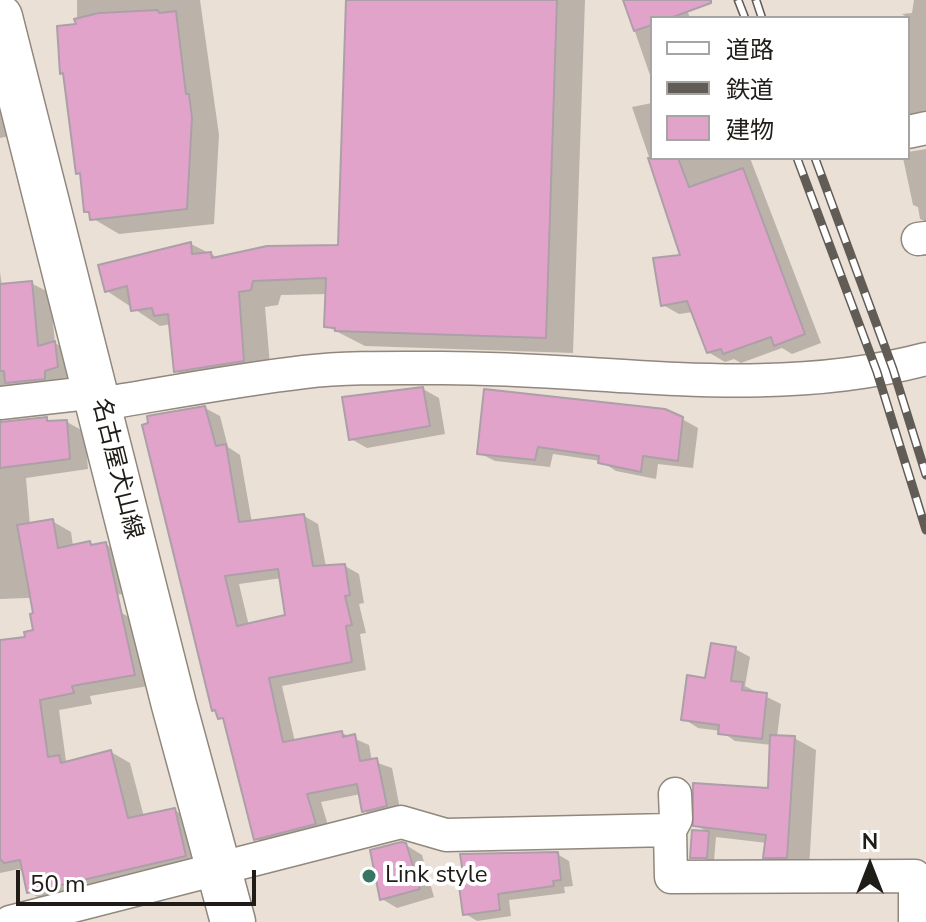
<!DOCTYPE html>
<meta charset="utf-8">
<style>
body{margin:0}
#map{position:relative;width:926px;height:922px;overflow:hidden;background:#eae0d5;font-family:"Nunito Sans","Noto Sans JP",sans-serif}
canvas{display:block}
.legend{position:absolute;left:650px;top:16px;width:260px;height:144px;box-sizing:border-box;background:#fff;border:2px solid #a6a5a3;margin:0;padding:10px 14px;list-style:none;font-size:24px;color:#201d19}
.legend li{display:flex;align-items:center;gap:16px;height:40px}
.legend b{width:40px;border:2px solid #a6a5a3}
.north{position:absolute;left:830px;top:826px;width:80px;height:80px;-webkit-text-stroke:6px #fff;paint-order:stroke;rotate:0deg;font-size:22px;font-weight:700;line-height:32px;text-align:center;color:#201d19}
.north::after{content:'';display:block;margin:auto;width:28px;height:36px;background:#201d19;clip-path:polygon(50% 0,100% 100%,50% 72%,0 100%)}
.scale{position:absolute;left:16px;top:870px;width:240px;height:36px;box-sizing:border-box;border:4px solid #201d19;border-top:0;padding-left:10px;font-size:24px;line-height:28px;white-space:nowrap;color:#201d19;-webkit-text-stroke:6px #fff;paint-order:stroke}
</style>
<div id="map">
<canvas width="926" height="922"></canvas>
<ul class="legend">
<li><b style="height:10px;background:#fff"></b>道路</li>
<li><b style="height:10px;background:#625c56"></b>鉄道</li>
<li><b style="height:22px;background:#e2a3ca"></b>建物</li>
</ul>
<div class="north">N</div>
<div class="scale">50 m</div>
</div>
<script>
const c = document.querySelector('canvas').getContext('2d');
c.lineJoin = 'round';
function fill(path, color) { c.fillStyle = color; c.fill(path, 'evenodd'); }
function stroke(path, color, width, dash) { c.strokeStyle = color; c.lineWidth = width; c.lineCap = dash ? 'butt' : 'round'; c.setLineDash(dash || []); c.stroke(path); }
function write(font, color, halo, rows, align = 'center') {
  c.font = font + ' "Nunito Sans","Noto Sans JP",sans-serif'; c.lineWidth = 8; c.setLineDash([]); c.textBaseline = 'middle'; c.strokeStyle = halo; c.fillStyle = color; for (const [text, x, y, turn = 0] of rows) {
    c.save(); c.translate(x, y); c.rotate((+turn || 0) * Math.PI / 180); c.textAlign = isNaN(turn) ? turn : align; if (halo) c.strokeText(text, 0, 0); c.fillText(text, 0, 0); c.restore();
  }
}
fill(new Path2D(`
 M77,0H200L219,135L214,224L119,234L92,218L86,211L82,175L78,172Z
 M348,0H585L573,353L365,346L326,326L328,294L281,295L278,305L265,307L271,376L204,387L176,371L171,324L160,326L107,291L191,244L219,258L340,247Z
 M624,0H683L690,18H652V81Z
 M914,0H926V120L908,125V18L902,14L912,13Z
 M0,75L18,134L0,138Z
 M652,103V158H750L821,343L792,354L782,348L741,363L734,359L725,362L708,352L693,312L679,314L663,305L683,257L632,107Z
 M926,149V222L920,219L918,207L913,205L903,158H908V152Z
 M0,272L2,286L31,283L50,293L55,343L73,354L76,377L0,407L2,422L47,419L54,423L67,422L85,432L88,469L26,478L30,525L52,521L71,532L73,546L105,544L124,554L131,594L0,599Z
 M423,389L439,398L445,434L367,448L351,439Z
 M205,408L220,416L228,447L240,455L252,523L304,516L318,524L326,567L345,566L359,574L364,603L359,604L366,633L360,634L366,670L282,686L295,742L342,733L369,745L372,761L392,768L401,814L379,819L364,811L361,794L321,802L330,832L271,847L256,839L226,722L214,710ZM282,578L288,617L249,626L239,584Z
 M682,419L698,428L693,468L658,464L656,479L616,471L601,461L553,454L550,467L495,461L479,453Z
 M118,611L138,622L154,685L90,696L92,704L59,710L66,761L111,752L130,763L144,817L174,810L194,821L204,867L48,903L29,892L24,873L19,869L0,873V647Z
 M735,649L750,657L745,686L781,704L777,737L794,738L816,750L809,869H787L765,857L767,843L716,837L714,861L692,857L694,832L710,833L695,825L770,790L772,745L735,741L721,731L698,728L684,719L707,680Z
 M406,845L422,855L434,897L397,908L382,899Z
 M557,854L569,861L573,886L564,887L565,893L509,900L511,916L477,921L464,913Z`), '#0003');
const building = new Path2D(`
 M346,0H557L546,338L335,331V328L324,327L326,278L253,281L251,290L239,292L244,361L174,372L168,314L154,316L152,308L131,311L127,286L105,292L98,265L191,242L192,254L211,252L212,258L267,246L338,245Z
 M623,0H711V3L670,18H652V25L634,31Z
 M158,10L159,13L176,11L186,94H189L192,118L187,209L90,220L89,212H84L80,173L76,174L63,73L60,74L57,26L76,24L74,19L99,13Z
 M648,158H678L689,187L743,168L805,334L774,346L771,337L723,354L721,349L707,353L687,301L661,306L653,258L680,255Z
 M32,281L38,346L55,341L58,367L45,371V379L5,383L4,371H0V284Z
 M423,387L430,426L349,440L342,397Z
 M484,389L665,409L683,417L678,461L643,456L641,472L598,463L599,456L538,447L535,460L477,454Z
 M205,406L216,446L226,444L239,522L304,514L313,566L345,564L350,595L345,596L352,625L346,626L352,662L269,678L283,742L342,731L343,737L355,734L360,761L377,758L387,806L362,812L357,784L307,794L316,824L254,840L223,718L218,719L215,710L212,711L142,425L148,423L147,416ZM278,569L285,615L237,626L225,576Z
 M47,417V421L67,420L70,459L0,468V422Z
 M53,519L58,548L90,541L91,545L106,542L135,675L72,686L74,693L40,700L48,757L59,755L61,763L111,750L128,818L175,808L186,856L27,893L20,860L4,863L0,859V640L25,637L24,632L33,630L30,614L33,613L17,525Z
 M711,643L736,647L731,681L743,682L742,690L767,693L762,739L718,734L719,725L681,720L687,675L705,678Z
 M770,735L795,736L787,858H763L766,835L693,826V783L768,788Z
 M692,830L709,831L707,858H690Z
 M401,842L406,843L420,889L380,900L370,850Z
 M558,852L561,880L553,881L554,886L498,894L500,910L463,915L459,886H465L460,854Z`);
fill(building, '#e2a3ca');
stroke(building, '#ac9fa7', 2);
const minor = new Path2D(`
 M908,132L926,128
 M918,239L926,238
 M0,403L97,392
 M101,404C168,393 236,380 304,372C348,367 394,368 438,368C602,367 764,402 926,359
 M670,830L676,819L675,794
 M10,922L401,822L446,835L670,830L671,877L915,876V922`);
const secondary = new Path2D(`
 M0,17L174,705L233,922`);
stroke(minor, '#90877d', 35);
stroke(secondary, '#90877d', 47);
stroke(minor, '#fff', 32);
stroke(secondary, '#fff', 44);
const rail = new Path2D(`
 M738,0L745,18
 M756,0L762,18
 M797,158L877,372L926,530
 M815,158L893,369L926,475`);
stroke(rail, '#625c56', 9);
stroke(rail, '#fff', 6, [18]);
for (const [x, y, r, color] of [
 [369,876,8,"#367663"]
]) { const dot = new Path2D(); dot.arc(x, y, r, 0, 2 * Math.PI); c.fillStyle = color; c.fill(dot); stroke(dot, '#fff', 3); }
write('24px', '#201d19', '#fff', [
 ["名古屋犬山線",116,469,76]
]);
write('24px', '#201d19', '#fff', [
 ["Link style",385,876]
], 'left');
</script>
